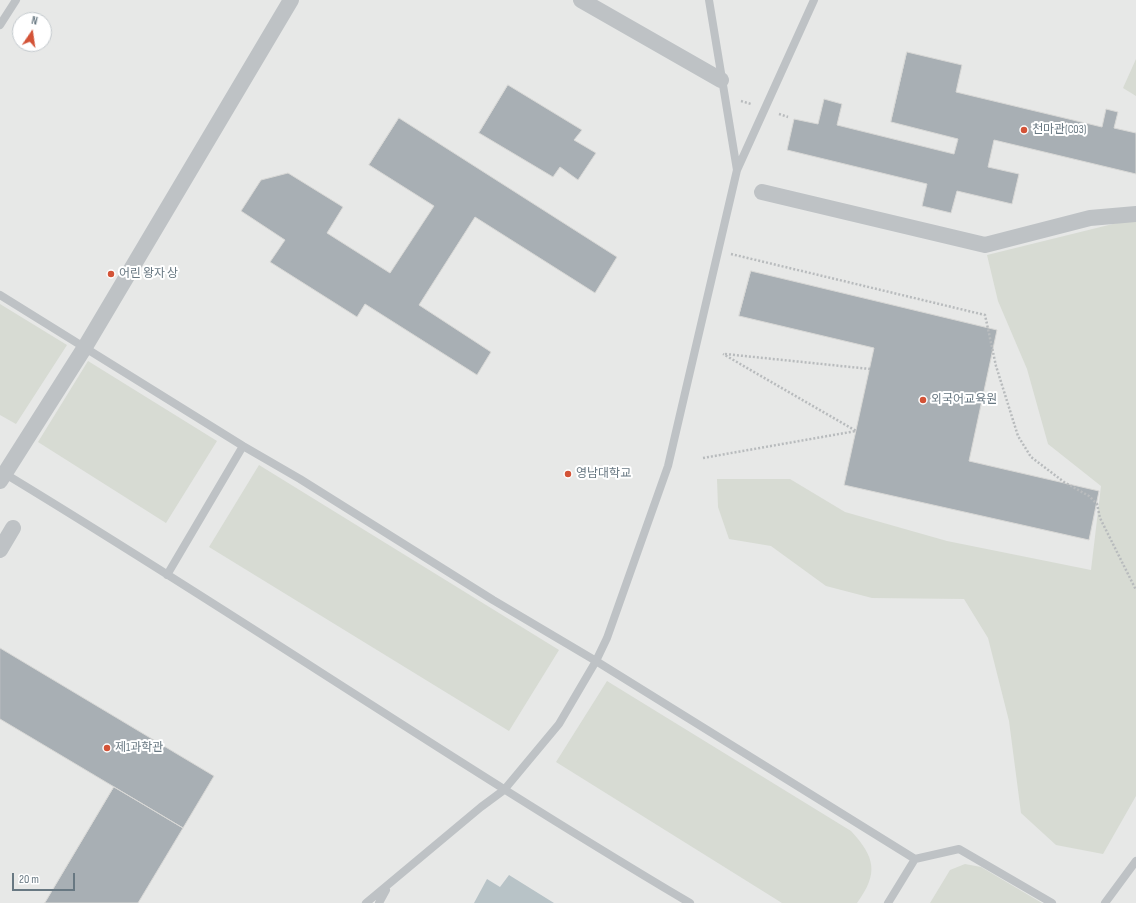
<!DOCTYPE html>
<meta charset="utf-8">
<style>
body{margin:0}
#map{position:relative;width:1136px;height:903px;overflow:hidden;background:#f7f6f4;font-family:"Sofia Sans Condensed",sans-serif}
canvas{display:block}
.north{position:absolute;left:12px;top:12px;width:40px;height:40px;box-sizing:border-box;background:#fff;border:1px solid #c3c9cd;border-radius:50%;rotate:13deg;font-size:11px;font-weight:700;line-height:16px;text-align:center;color:#687882}
.north::after{content:'';display:block;margin:auto;width:14px;height:18px;background:#d35337;clip-path:polygon(50% 0,100% 100%,50% 72%,0 100%)}
.scale{position:absolute;left:12px;top:873px;width:63px;height:18px;box-sizing:border-box;border:2px solid #687882;border-top:0;padding-left:5px;font-size:12px;line-height:14px;white-space:nowrap;color:#687882;-webkit-text-stroke:3px #fff;paint-order:stroke}
</style>
<div id="map">
<canvas width="1136" height="903"></canvas>
<div class="north">N</div>
<div class="scale">20 m</div>
</div>
<script>
const c = document.querySelector('canvas').getContext('2d');
c.lineJoin = 'round';
function fill(path, color) { c.fillStyle = color; c.fill(path, 'evenodd'); }
function stroke(path, color, width, dash) { c.strokeStyle = color; c.lineWidth = width; c.lineCap = dash ? 'butt' : 'round'; c.setLineDash(dash || []); c.stroke(path); }
function write(font, color, halo, rows, align = 'center') {
  c.font = font + ' "Sofia Sans Condensed","Noto Sans KR",sans-serif'; c.lineWidth = 4; c.setLineDash([]); c.textBaseline = 'middle'; c.strokeStyle = halo; c.fillStyle = color; for (const [text, x, y, turn = 0] of rows) {
    c.save(); c.translate(x, y); c.rotate((+turn || 0) * Math.PI / 180); c.textAlign = isNaN(turn) ? turn : align; if (halo) c.strokeText(text, 0, 0); c.fillText(text, 0, 0); c.restore();
  }
}
fill(new Path2D(`
 M0,0H1136V903H0ZM20,20H44V44H20Z`), '#e7e8e7');
fill(new Path2D(`
 M1136,59V96L1123,88Z
 M1129,220L1136,222V796L1103,854L1056,845L1021,813L1009,721L988,638L964,599L872,598L826,586L771,546L729,539L718,507L717,479H790L845,512L947,541L1091,570L1101,486L1048,444L1027,369L998,301L987,255Z
 M0,304L67,345L16,424L0,415Z
 M88,361L217,441L166,523L38,442Z
 M259,465L559,650L509,731L209,547Z
 M607,681L851,831C875,857 879,873 857,903H782L556,762Z
 M965,864L981,867L1042,903H930L950,870Z`), '#d7dbd3');
fill(new Path2D(`
 M509,875L554,903H474L487,879L500,887Z`), '#b8c3c7');
const building = new Path2D(`
 M907,52L962,65L956,92L1102,127L1106,109L1118,112L1114,128L1136,133V174L994,140L988,167L1019,174L1012,204L957,191L951,213L922,206L927,184L787,150L794,119L818,124L824,99L842,104L837,125L954,154L958,139L891,122Z
 M508,85L582,130L574,140L596,153L578,180L560,167L553,177L479,133Z
 M399,118L617,257L595,293L475,217L419,305L491,352L477,375L365,304L357,317L270,262L285,240L241,211L261,180L288,173L343,207L327,233L390,273L434,206L369,165Z
 M751,271L997,330L969,461L1099,491L1089,540L844,485L874,348L739,316Z
 M0,648L214,776L183,828L0,719Z
 M114,787L183,828L138,903H45Z`);
fill(building, '#a8afb4');
stroke(building, '#d8d8d6', 1);
stroke(new Path2D(`
 M741,101L751,104
 M779,114L788,117
 M731,254L985,315L996,366L1018,436L1031,457L1064,482L1089,496L1097,504L1100,518L1136,590
 M725,354L870,369
 M703,458L856,431L723,354`), '#b8bbbd', 2.5, [2, 2]);
stroke(new Path2D(`
 M709,0L737,170
 M0,25L16,0
 M0,295L243,446L300,479L493,600L596,661L915,859L959,849L1052,903
 M2,472C234,612 457,765 690,903
 M167,575L243,446
 M366,903L481,807L504,790L559,724L596,661L607,638L668,466L737,170L814,0
 M379,903L386,890
 M888,903L915,859
 M1105,903L1136,861`), '#bec2c5', 8);
stroke(new Path2D(`
 M581,0L721,80
 M762,192L985,245L1090,218L1136,214
 M0,481L85,347L291,0
 M0,550L13,528`), '#bec2c5', 16);
for (const [x, y, r, color] of [
 [1024,130,4,"#d35337"],
 [111,274,4,"#d35337"],
 [923,400,4,"#d35337"],
 [568,474,4,"#d35337"],
 [107,748,4,"#d35337"]
]) { const dot = new Path2D(); dot.arc(x, y, r, 0, 2 * Math.PI); c.fillStyle = color; c.fill(dot); stroke(dot, '#fff', 1.5); }
write('12px', '#687882', '#fff', [
 ["천마관(C03)",1032,130],
 ["어린 왕자 상",119,274],
 ["외국어교육원",931,400],
 ["영남대학교",576,474],
 ["제1과학관",115,748]
], 'left');
</script>
